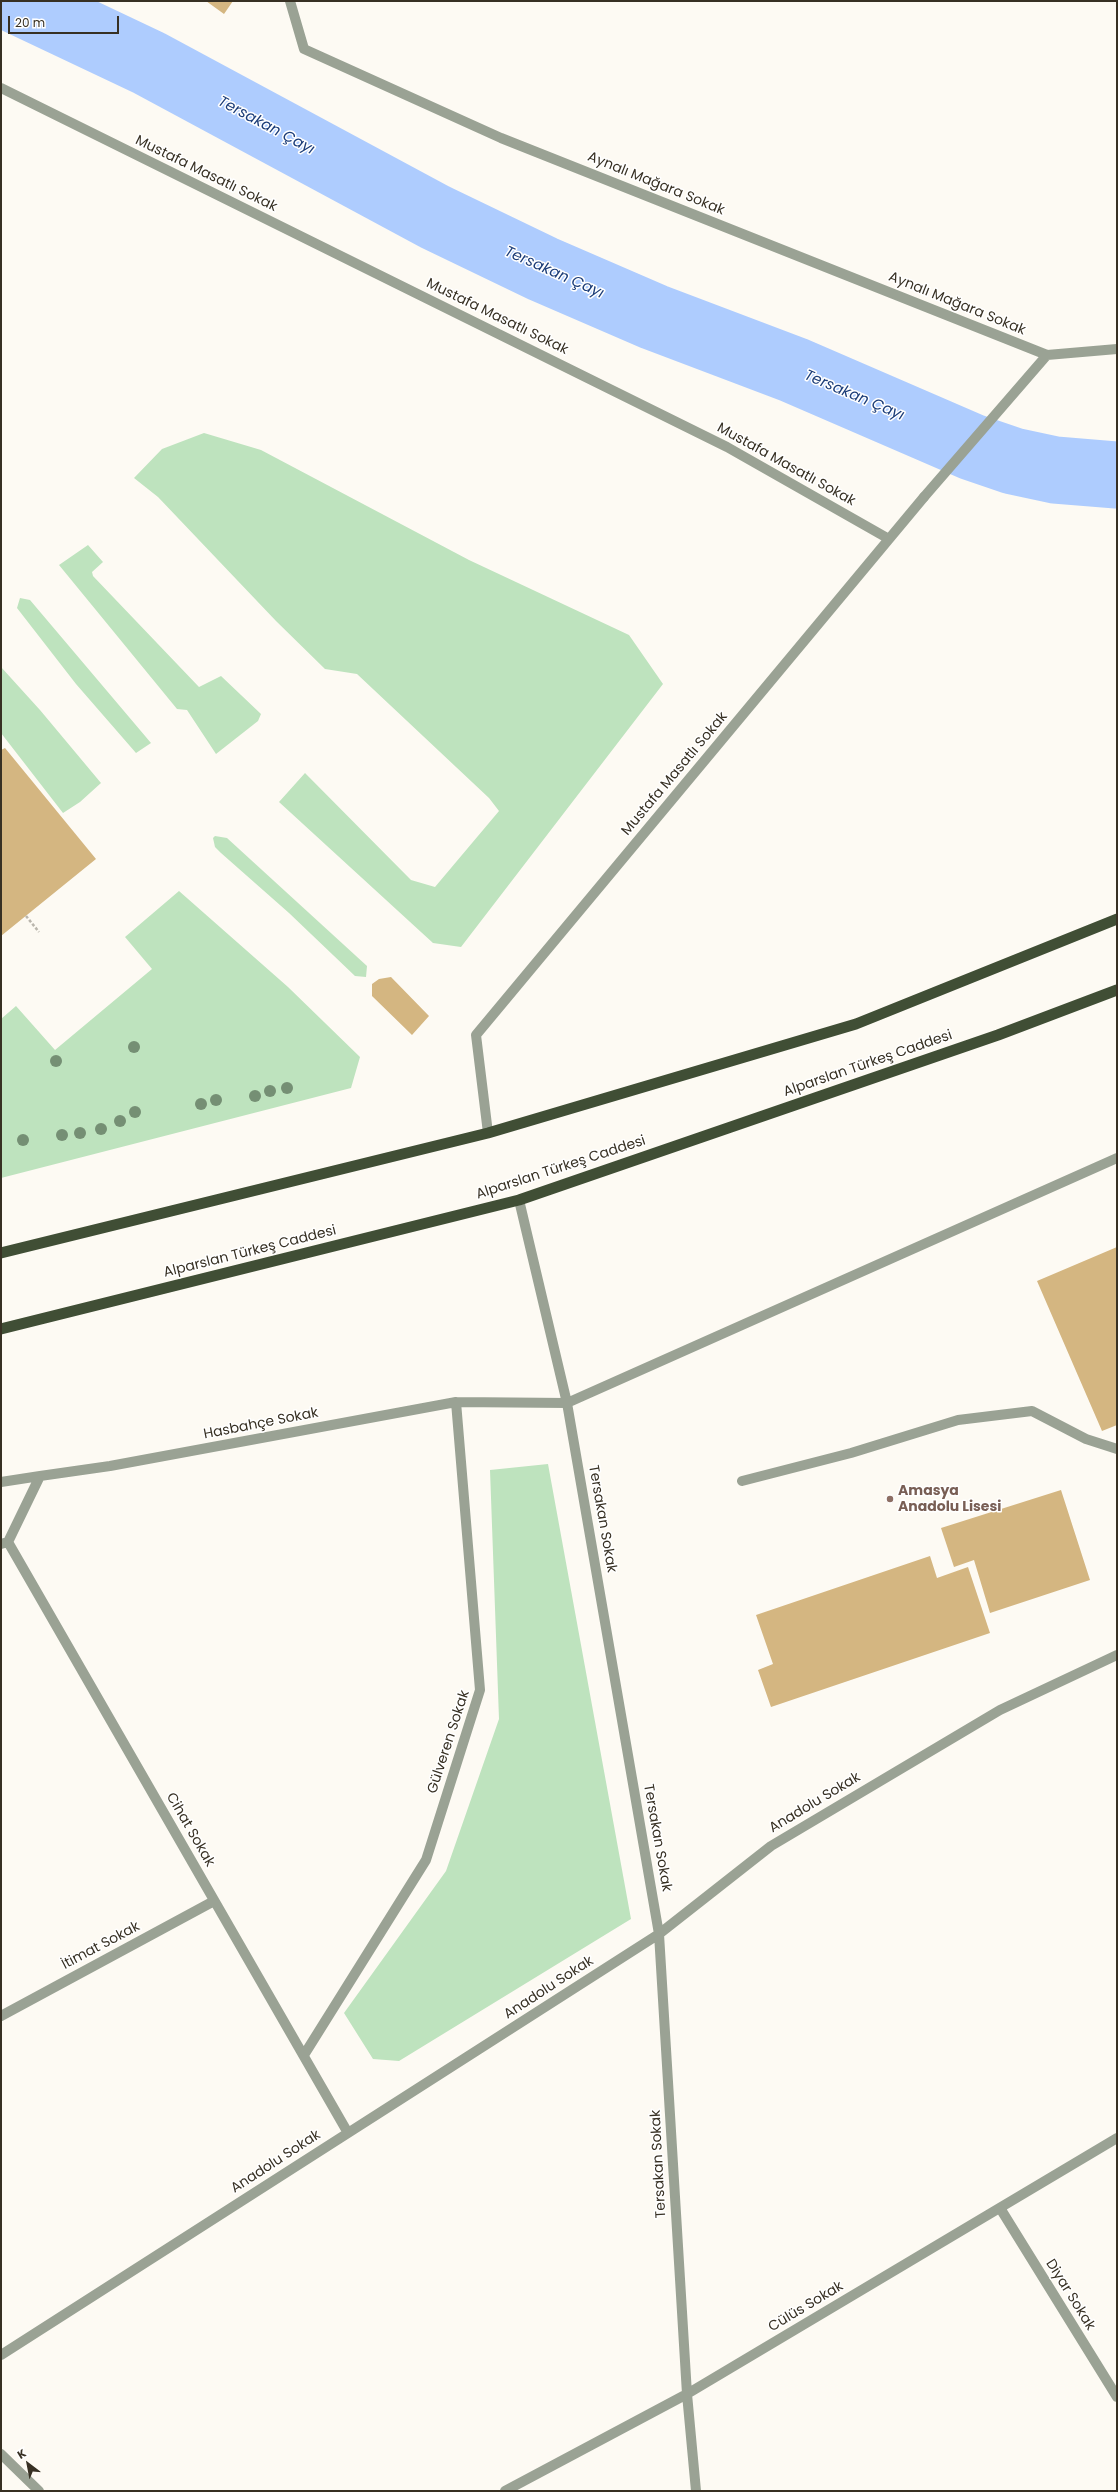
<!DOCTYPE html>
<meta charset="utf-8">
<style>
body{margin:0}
#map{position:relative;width:1118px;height:2492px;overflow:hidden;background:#fdfaf3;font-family:Poppins,sans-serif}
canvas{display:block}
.frame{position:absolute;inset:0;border:2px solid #373023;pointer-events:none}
.north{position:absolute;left:8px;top:2444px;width:40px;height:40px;-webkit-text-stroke:3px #fff;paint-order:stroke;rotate:328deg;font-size:11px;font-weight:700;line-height:16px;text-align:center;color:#373023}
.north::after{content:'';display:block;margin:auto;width:14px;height:18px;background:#373023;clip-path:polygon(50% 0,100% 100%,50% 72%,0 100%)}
.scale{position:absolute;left:8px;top:16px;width:111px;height:18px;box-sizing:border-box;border:2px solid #373023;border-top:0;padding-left:5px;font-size:12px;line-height:14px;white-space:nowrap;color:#373023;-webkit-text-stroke:3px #fff;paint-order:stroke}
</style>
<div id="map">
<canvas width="1118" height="2492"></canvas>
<div class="frame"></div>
<div class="north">K</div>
<div class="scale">20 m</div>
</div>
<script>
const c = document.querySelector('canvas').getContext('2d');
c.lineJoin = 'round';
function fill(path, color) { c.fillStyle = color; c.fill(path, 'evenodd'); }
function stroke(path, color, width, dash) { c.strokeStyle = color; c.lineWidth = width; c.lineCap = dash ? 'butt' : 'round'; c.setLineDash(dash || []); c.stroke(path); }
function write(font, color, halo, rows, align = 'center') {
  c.font = font + ' Poppins,sans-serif'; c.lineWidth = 3; c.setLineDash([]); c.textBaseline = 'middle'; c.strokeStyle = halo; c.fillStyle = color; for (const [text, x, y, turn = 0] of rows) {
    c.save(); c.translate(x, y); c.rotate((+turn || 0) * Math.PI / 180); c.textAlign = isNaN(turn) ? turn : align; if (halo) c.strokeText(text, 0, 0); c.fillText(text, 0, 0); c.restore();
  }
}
fill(new Path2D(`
 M204,433L261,450L469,560L629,635L663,684L461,947L433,943L279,802L305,773L411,880L435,887L499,811L489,798L357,674L325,669L276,621L158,497L134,478L162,449Z
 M88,545L103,562L92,572L93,576L199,687L221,676L261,714L258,721L216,754L187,710L177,709L59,565Z
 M20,598L30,600L151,743L136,753L76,684L17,608Z
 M1,667L40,710L101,783L80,802L63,813L1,733Z
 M215,836L227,838L367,966L366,977L355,976L289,913L221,853L215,847L213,838Z
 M179,891L288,987L360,1057L351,1088L1,1178V1019L16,1006L55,1050L152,969L125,937Z
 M548,1464L631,1919L399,2061L373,2059L344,2013L446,1871L499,1719L490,1470Z`), '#bee3be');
stroke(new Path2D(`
 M18,1L149,63L435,217L543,269L654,317L794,370L972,447L1013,461L1055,470L1117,475`), '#aeccfe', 67);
fill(new Path2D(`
 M206,1H233L224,14Z
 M5,748L96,859L1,936V750Z
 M391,977L429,1016L412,1035L372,996V984L379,979Z
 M1117,1247V1425L1102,1431L1037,1281Z
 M1061,1490L1090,1580L990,1613L974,1560L954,1567L941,1528Z
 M930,1556L937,1578L968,1567L990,1633L771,1707L758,1670L773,1664L756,1615Z`), '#d4b681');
stroke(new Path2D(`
 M26,916L39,932`), '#bab6ad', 2.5, [3, 2]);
stroke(new Path2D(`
 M742,1481L851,1453L958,1420L1032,1411L1086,1439L1117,1449`), '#9aa294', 10);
stroke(new Path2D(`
 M290,1L304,49L501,138L1047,355
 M924,497L1047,355L1117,349
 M519,1200L567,1403L659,1934L687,2394L696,2491
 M1,1482L40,1476
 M8,1542L348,2133
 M1,1544L8,1542L40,1476L110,1466L456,1402L567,1403L1117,1158
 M1,2016L214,1901
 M304,2055L426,1860L480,1690L456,1402
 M1000,2208L1117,2397
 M1,2355L659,1934L771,1846L1000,1710L1117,1655
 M1,2454L39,2491
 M505,2491L687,2394L1117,2138`), '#9aa294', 10);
stroke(new Path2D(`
 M1,88L727,447L889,539L476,1035L488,1133
 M889,539L924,497`), '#9aa294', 10);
stroke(new Path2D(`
 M1,1253L488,1133L856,1024L1117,919
 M1,1329L519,1200L998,1035L1117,990`), '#404e35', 11);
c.fillStyle = '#758f74';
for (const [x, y] of [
 [134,1047],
 [56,1061],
 [287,1088],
 [270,1091],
 [255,1096],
 [216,1100],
 [201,1104],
 [135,1112],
 [120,1121],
 [101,1129],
 [80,1133],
 [62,1135],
 [23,1140]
]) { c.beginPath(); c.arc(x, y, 6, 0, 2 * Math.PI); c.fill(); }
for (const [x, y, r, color] of [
 [890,1499,4,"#8d6e63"]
]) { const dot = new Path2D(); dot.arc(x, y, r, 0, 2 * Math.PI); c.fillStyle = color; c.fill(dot); stroke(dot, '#fff', 1.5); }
write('14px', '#373023', '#fff', [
 ["Mustafa Masatlı Sokak",206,174,26],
 ["Aynalı Mağara Sokak",656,184,22],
 ["Aynalı Mağara Sokak",957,304,22],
 ["Mustafa Masatlı Sokak",497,317,26],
 ["Mustafa Masatlı Sokak",786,465,29],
 ["Mustafa Masatlı Sokak",675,774,-50],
 ["Alparslan Türkeş Caddesi",868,1064,-19],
 ["Alparslan Türkeş Caddesi",561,1168,-18],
 ["Alparslan Türkeş Caddesi",250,1252,-14],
 ["Hasbahçe Sokak",261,1424,-11],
 ["Tersakan Sokak",602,1519,80],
 ["Gülveren Sokak",449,1742,-72],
 ["Anadolu Sokak",815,1803,-31],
 ["Cihat Sokak",190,1830,60],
 ["Tersakan Sokak",657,1838,80],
 ["İtimat Sokak",101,1946,-28],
 ["Anadolu Sokak",549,1988,-33],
 ["Anadolu Sokak",276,2162,-33],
 ["Tersakan Sokak",659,2164,-93],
 ["Diyar Sokak",1070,2295,58],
 ["Cülüs Sokak",806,2307,-31]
]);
write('bold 14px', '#785e54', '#fff', [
 ["Amasya",898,1491],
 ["Anadolu Lisesi",898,1507]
], 'left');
write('italic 15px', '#1c3d78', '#fff', [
 ["Tersakan Çayı",266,126,28],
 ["Tersakan Çayı",554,273,24],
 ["Tersakan Çayı",854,396,23]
]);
</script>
